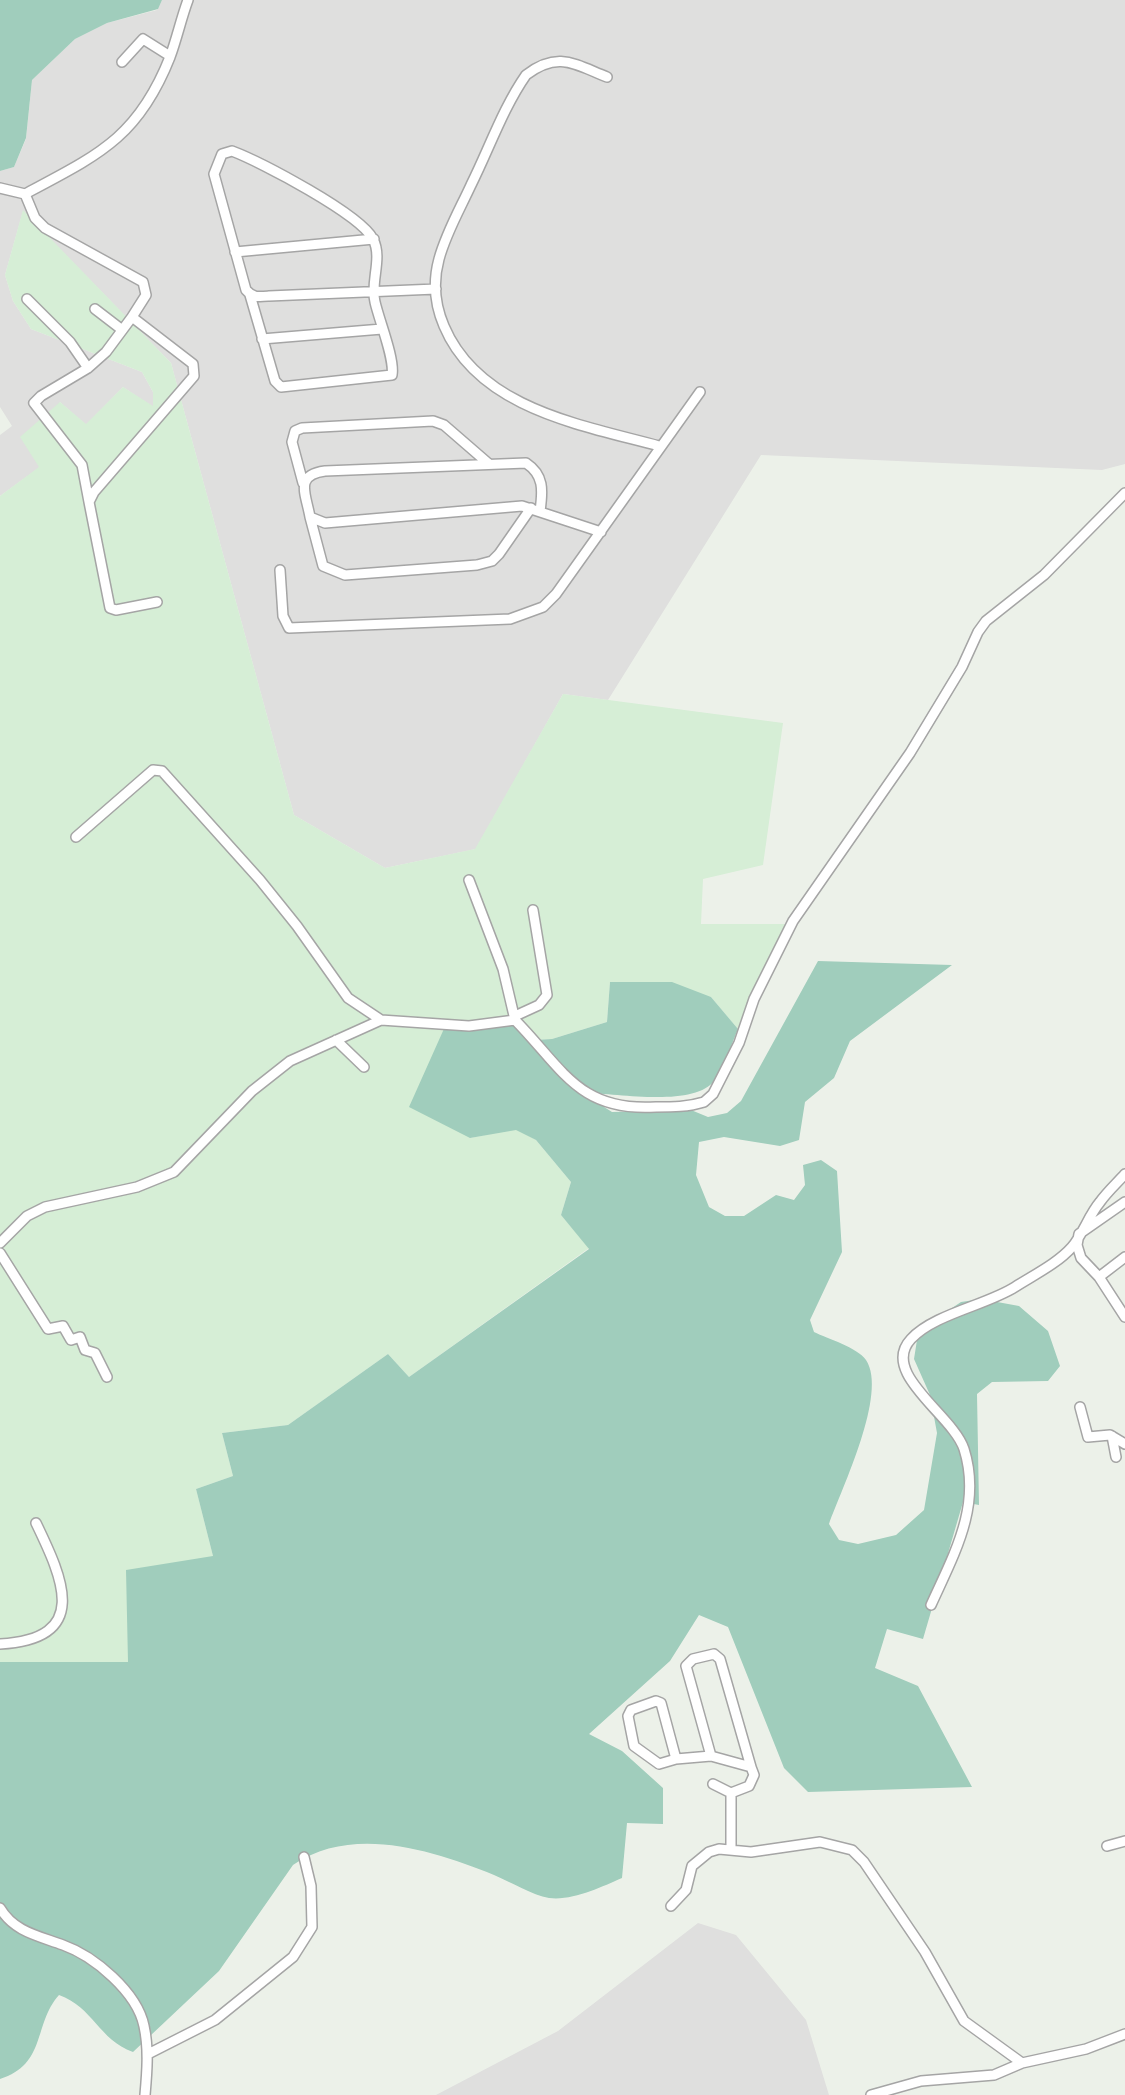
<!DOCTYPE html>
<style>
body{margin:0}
canvas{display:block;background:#ecf1e9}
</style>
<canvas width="1125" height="2095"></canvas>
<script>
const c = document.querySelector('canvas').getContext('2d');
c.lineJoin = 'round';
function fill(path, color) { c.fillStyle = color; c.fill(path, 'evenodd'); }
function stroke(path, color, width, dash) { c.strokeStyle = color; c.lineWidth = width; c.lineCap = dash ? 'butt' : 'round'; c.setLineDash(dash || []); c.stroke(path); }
fill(new Path2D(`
 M162,0H1125V464L1102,470L761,455L608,700L563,694L476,849L385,868L294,815L171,363L23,211L5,275L13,301L31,329L142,372L153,392V407L123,387L86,425L60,402L40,467L0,496V435L12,426L0,407V171L14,167L26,139L32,80L75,39L107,23L157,10Z
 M698,1923L736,1935L806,2020L829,2095H436L558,2031Z`), '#dfdfde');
fill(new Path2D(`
 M23,210L171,363L294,815L385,868L475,849L563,694L783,723L763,865L703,879L701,924H789L738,1029L711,997L610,982L607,1022L552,1039L535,1040L470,1138L516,1129L536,1140L571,1182L561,1215L589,1248L409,1377L388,1354L288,1425L222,1433L233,1476L196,1489L213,1556L128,1662H0V496L39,467L20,437L60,402L86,424L123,387L153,406V392L142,372L31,329L13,301L5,275Z`), '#d6eed6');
fill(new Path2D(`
 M0,0H162L158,9L107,23L75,39L32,80L26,138L14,167L0,171Z
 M818,961L952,965L850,1041L834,1078L805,1102L799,1140L780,1146L724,1137L699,1142L696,1175L709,1207L725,1216H744L776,1195L794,1200L805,1185L803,1165L821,1160L837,1171L842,1252L810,1320L814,1332C828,1339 857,1347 866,1360C888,1393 842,1488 829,1524L839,1540L858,1544L896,1535L924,1510L937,1433L930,1395L914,1359L917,1340L928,1324L961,1302L981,1299L1019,1306L1048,1331L1060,1366L1048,1381L992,1382L977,1394L979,1505L963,1502L923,1639L887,1629L875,1668L918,1686L972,1787L808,1792L784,1768L728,1627L699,1615L670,1661L589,1734L622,1751L663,1788V1824L627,1823L622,1878C601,1887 573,1901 549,1898C532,1895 511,1882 494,1875C434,1851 353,1824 293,1865L219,1971L133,2052C99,2040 93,2007 59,1995C33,2024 47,2064 0,2079V1662H128L126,1570L213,1556L196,1489L233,1476L222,1433L288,1425L388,1354L409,1377L589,1249L561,1215L571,1182L536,1140L516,1130L470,1138L409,1107L447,1022H515L535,1040L552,1039L607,1022L610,982H672L711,997L738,1029C731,1045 725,1066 715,1080C694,1109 613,1092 582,1093L612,1112L691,1110L708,1117L727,1113L741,1101Z`), '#a0cdbc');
const minor = new Path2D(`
 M122,62L143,39L170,56
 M607,77C574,64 558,51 526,75C503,108 489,149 471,185C460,209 446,233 439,259C433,281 435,305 444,326C479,409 582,425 659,446
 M0,188L25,194C98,155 138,138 170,57C177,38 181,19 188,0
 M25,194L35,218L45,228L143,282L146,295L132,317L193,364L194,376L94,492L89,502L110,608L116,610L157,602
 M235,252L374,239
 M250,295L275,381L281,387L392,375C395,359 379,320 375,302C370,282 383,258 373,239C360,214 261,162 232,151L222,154L214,174L246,290C253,298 259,297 269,296L436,289
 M27,299L70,342L88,368
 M95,309L121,329
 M262,339L382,329
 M303,483L292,442L295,431L302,428L433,421L444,425L489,464
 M89,502L82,465L34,403L41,396L88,368L106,352L132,317
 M540,511C543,490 544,475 526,463L325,471C294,475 306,494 310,517L325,523L522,506L601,532
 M310,517L323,566L345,575L477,565L492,561L499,554L531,508
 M280,570L283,616L289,628L510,619L543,607L556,594L700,392
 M76,837L153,770L162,771L260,880L297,926L348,998L381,1020
 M469,880L503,969L515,1020
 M515,1016L539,1005L547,995L533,910
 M336,1040L364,1067
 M1125,1202L1079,1234L1077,1245L1081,1258L1099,1277L1125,1317
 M0,1243L27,1216L45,1207L137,1187L174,1172L252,1091L290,1061L381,1020L469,1026L515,1020C563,1069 579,1112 656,1107C672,1107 688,1107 704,1102L713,1094L739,1043L754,999L793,921L910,753L962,667L978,632L986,621L1044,575L1125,493
 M0,1253L48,1329L63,1326L71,1340L80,1337L85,1350L95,1353L107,1377
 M1099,1277L1125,1257
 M1080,1407L1088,1437L1110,1435L1125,1444
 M1112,1436L1116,1457
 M931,1605C954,1554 982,1506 964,1449C953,1415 879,1373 911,1339C934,1314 987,1305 1015,1287C1034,1275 1058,1263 1072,1247C1083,1234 1089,1215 1100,1202C1107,1192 1117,1183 1125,1174
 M0,1644C91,1639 63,1579 36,1523
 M656,1701L661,1703L676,1759L659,1764L634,1746L628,1716L631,1710Z
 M676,1759L711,1756L751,1767L720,1659L714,1654L693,1659L686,1666L711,1756
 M713,1784L731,1793L749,1786L754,1775L751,1767
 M731,1793V1849
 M1107,1846L1125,1841
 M671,1906L686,1890L692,1866L709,1852L719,1849L751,1852L820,1842L852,1850L864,1862L925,1952L964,2021L1022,2063
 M0,1908C14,1932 39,1936 63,1945C94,1956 137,1992 144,2026C149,2049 147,2072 145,2095
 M148,2054L215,2020L293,1957L312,1927L311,1886L304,1857
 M871,2095L921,2081L994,2075L1022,2063L1086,2049L1125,2034`);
stroke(minor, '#a5a5a5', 12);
stroke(minor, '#fff', 9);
</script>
